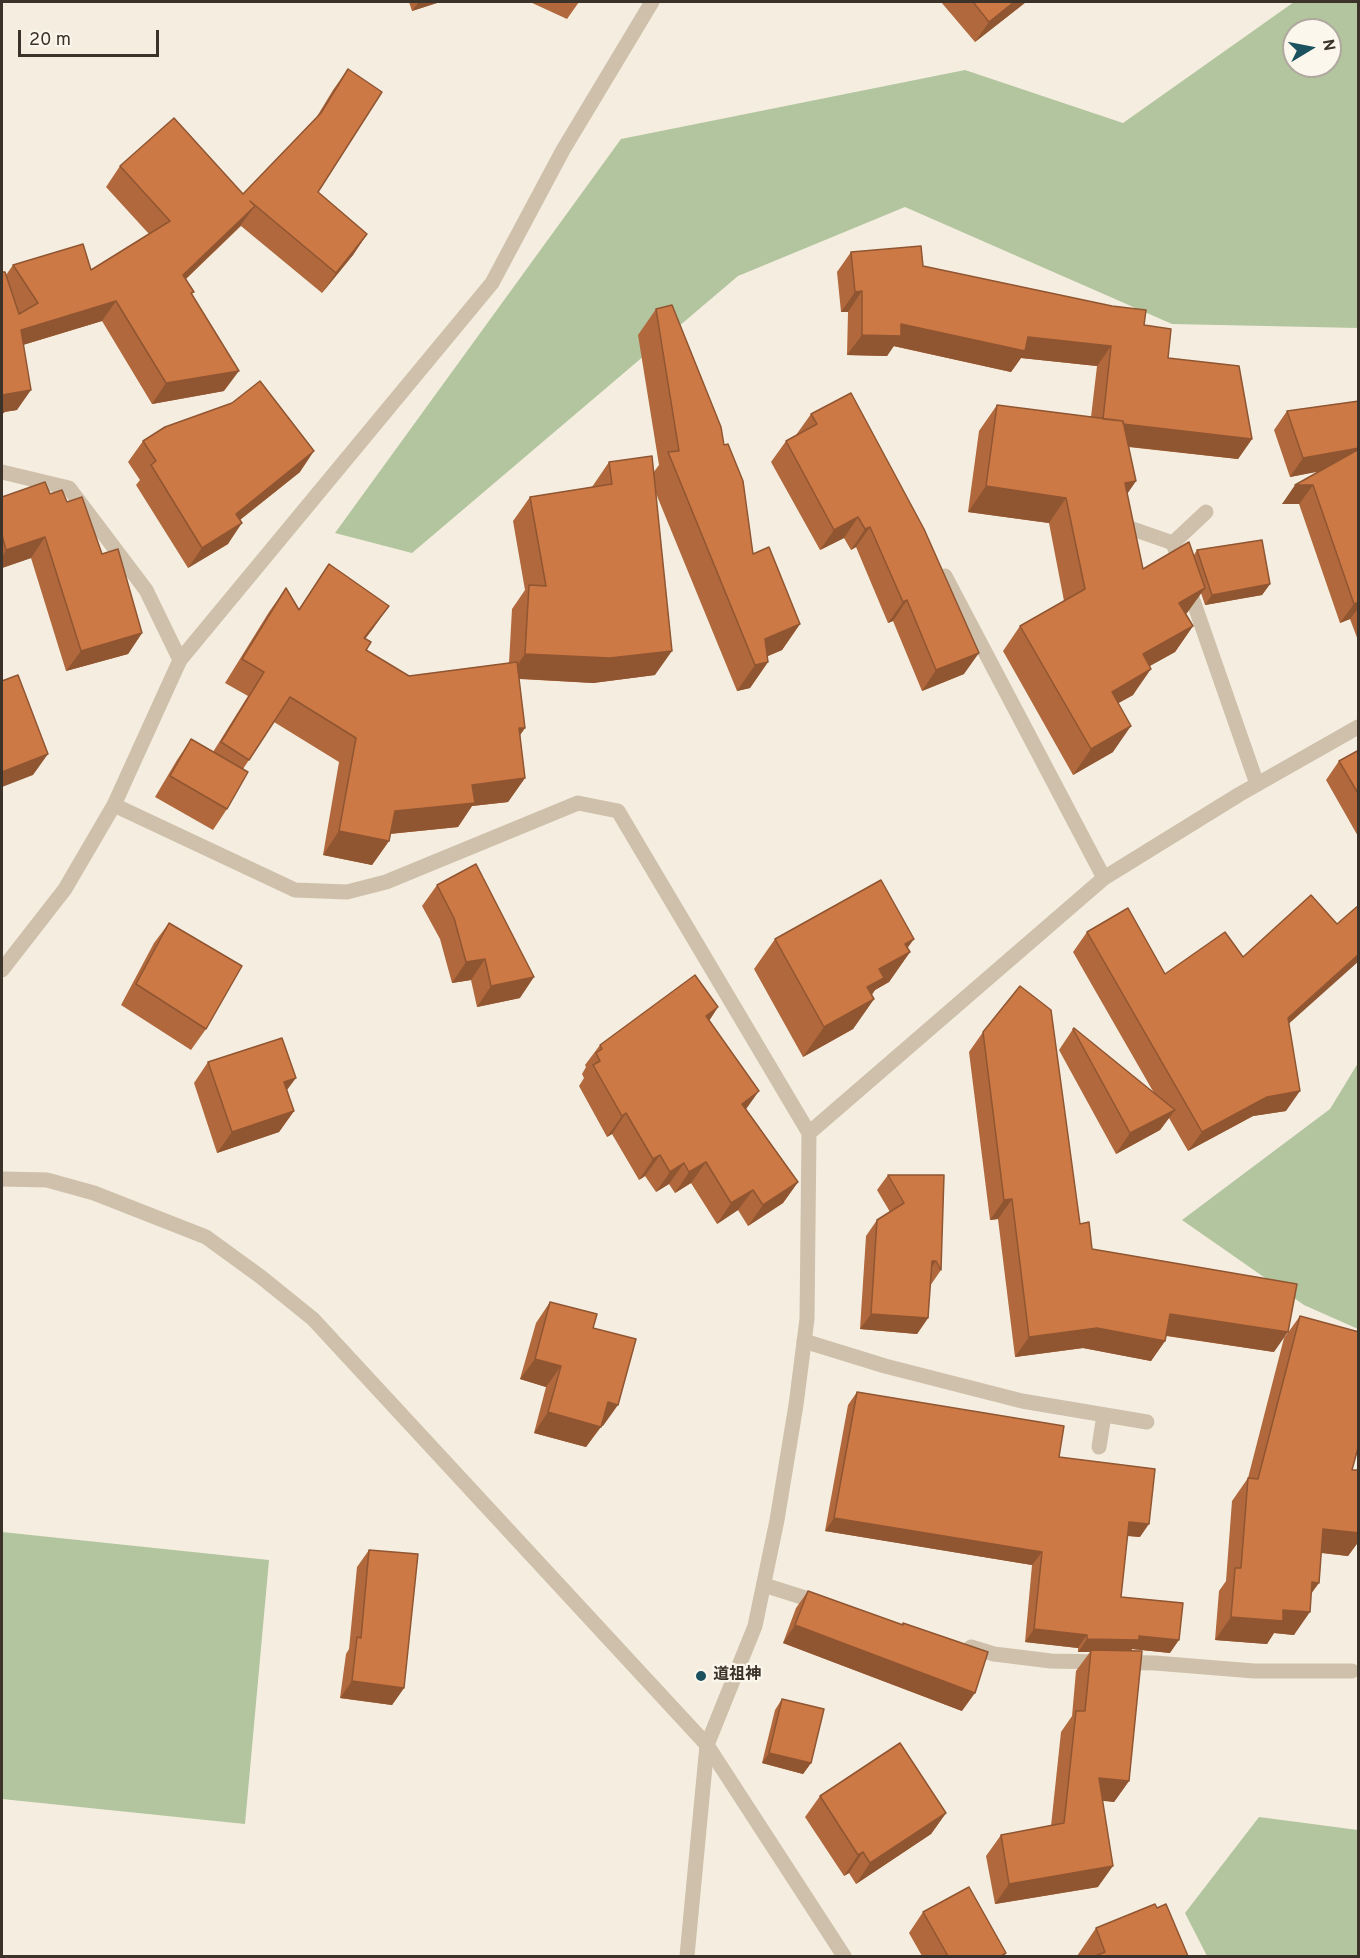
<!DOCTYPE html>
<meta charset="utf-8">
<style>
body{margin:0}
#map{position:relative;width:1360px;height:1958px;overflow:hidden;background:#f5eee0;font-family:Overpass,sans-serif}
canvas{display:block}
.frame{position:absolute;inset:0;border:3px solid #3b322a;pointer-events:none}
.north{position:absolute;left:1282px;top:18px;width:60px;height:60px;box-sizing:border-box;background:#fbf7ed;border:2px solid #aea89f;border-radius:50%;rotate:80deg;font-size:16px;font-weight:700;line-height:24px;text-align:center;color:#3b322a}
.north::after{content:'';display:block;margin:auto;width:21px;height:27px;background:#1c5260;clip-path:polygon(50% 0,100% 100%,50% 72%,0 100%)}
.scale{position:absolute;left:18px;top:30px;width:141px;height:27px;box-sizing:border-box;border:3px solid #3b322a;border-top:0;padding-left:8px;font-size:18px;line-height:21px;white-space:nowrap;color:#3b322a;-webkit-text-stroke:4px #fbf7ed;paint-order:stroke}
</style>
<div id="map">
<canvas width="1360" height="1958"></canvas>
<div class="frame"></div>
<div class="north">N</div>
<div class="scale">20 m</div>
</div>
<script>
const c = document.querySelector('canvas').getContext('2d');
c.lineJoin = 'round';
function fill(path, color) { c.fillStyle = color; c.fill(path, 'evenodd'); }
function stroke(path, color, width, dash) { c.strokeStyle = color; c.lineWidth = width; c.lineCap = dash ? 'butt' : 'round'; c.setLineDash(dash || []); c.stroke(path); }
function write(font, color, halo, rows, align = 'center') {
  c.font = font + ' Overpass,"Noto Sans JP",sans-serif'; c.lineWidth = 4.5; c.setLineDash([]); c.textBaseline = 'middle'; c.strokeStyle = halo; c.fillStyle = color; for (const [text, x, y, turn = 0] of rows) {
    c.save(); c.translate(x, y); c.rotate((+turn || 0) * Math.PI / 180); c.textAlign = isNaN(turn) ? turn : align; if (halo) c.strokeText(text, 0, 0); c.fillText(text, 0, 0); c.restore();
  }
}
fill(new Path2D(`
 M1294,2H1358V328L1172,324L905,207L738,276L412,553L335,533L621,139L965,70L1123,123ZM1294,30H1330V66H1294Z
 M1358,1063V1329L1304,1305L1182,1220L1330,1109Z
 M2,1532L269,1560L245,1824L2,1799Z
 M1259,1817L1358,1830V1956H1207L1185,1913Z`), '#b3c59e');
stroke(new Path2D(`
 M1127,527L1173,543L1206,512
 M1173,543L1257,784
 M804,1341L885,1366L1022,1401L1147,1422
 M1099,1447L1104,1415
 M764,1585L821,1603
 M971,1647L994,1654L1051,1661L1155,1663L1254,1671H1352`), '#cec0aa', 15);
stroke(new Path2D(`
 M2,472L69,488L146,590L180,660
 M945,576L1104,878
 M114,805L295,890L347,892L386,882L578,803L618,811L809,1133L807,1319L796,1405L777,1520L755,1626L707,1745L687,1956
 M2,970L65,889L114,805L180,660L492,283L563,150L652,2
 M809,1133L1104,878L1240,794L1358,727`), '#cec0aa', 15);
stroke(new Path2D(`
 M2,1179L47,1180L94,1193L206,1237L261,1277L313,1319L707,1745L844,1956`), '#cec0aa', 15);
fill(new Path2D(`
 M409,2H440L412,11Z
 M530,2H579L567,19Z
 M941,2H1026L975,42Z
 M348,69L318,192L367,234L353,255L322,293L241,226L186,279L224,391L152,404L102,321L23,345L17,410L4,412L2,415V272L6,275L13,265L91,270L149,234L106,187L120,166L243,194L316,118L333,90Z
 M851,252L923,266L1144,325L1168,358L1252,439L1238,459L1128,447L1136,481L1127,494L1143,569L1194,555L1197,550L1270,584L1262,595L1205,605L1201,593L1186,614L1193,626L1175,652L1149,666L1133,695L1118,703L1113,752L1073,775L1003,651L1020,626L1064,601L1049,523L968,512L979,431L997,405L1091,417L1097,366L1021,358L1011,372L893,346L887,356L847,355L848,312H841L837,272Z
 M656,309L724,445L753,554L800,624L782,650L768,656V662L750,688L737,691L655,491V675L593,683L519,679L525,728L520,735L525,778L508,802L472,806L458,827L390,834L389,841L372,865L323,855L339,762L274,722L243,769L227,809L213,830L155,797L177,760L191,739L213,752L248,696L225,683L269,612L286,588L299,609L329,564L389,606L365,639L366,650L409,676L509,663L512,609L525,590L513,521L530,497L592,487L609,462L653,473L659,465L638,335Z
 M1359,401V643L1350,619L1340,623L1299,504H1282L1319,471L1290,477L1274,430L1287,411Z
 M811,414L964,674L922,691L893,621L888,623L856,547L851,550L844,538L820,550L771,462L786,441L796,435Z
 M143,441L300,472L240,520L228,544L188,568L136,485L140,480L128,462Z
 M50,494L67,502L102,554L142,633L128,654L66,671L31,558L2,568V497Z
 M1359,750V838L1326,780L1339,761Z
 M437,885L520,998L477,1007L471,980L452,983L440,939L422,906Z
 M169,923L206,1029L191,1050L121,1005L154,943Z
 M1087,932L1165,974L1289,1024L1286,1111L1253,1116L1188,1151L1169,1118L1160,1130L1116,1154L1059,1050L1073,1029L1154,1093L1073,952Z
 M775,939L907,948L910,952L889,982L875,990L871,995L874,999L853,1029L803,1057L754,969Z
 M718,1007L709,1021L746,1109L798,1182L783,1203L748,1226L738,1210L717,1224L691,1183L675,1193L669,1184L656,1192L645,1176L639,1180L612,1134L607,1137L579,1086L584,1078L582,1074L586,1067L585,1065L600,1045Z
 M983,1032L1092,1249L1274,1352L1166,1336L1165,1341L1151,1361L1083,1348L1015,1357L998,1219L990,1220L969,1052Z
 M208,1062L286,1091L294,1111L279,1132L217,1153L194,1083Z
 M888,1175L941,1270L930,1286L928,1318L917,1334L860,1329L866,1236L877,1220L890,1212L877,1190Z
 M550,1302L593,1328L603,1426L601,1425L586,1447L534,1433L546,1387L520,1379L536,1323Z
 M1300,1316L1352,1470H1359V1541L1348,1556L1321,1553L1311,1593L1294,1635L1274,1633L1267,1644L1215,1640L1219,1591L1226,1581L1232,1501L1248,1478L1284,1338Z
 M857,1392L1059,1457L1140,1537L1127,1536L1121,1597L1170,1653L1132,1649L1131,1651L1129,1781L1114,1802L1102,1800L1098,1887L995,1904L986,1856L1001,1835L1051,1826L1061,1732L1072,1716L1076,1671L1090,1652H1078V1648L1025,1642L1032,1565L825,1531L848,1405Z
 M369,1550L404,1688L392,1705L340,1698L346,1654L349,1649L357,1567Z
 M808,1591L902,1625L903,1623L962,1711L783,1643L796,1608Z
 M782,1699L811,1763L803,1774L762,1763L775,1710Z
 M820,1796L946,1813L931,1834L856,1884L849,1873L844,1876L805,1817Z
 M1157,1908L1188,1956H1077L1096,1928Z
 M923,1912L1006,1953L1004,1956H922L909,1933Z`), '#b0683c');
fill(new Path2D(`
 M419,2H440L412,11Z
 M1014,2H1026L975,42L989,22Z
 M255,206L240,226L169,295L183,275Z
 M367,234L353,255L322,293L336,273Z
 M862,291L848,312H841L855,292Z
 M116,301L102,321L6,350L21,330Z
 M901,324L1028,337L1111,346L1097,366L1021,358L1011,372L894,346L887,356L847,355L862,335Z
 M239,371L224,391L152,404L166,383Z
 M31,390L17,410L4,412L2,415V395Z
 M1102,422L1252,439L1238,459L1088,442Z
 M1359,448V451L1348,466L1290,477L1303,458Z
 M314,451L300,472L222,534L236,514Z
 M1136,481L1118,507L1125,483Z
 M1295,485H1313L1299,504H1282Z
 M986,486L1066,498L1049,523L968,512Z
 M858,517L844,538L820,550L834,530Z
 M242,523L228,544L188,568L202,548Z
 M870,527L856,547L851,550L865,529Z
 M45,537L31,558L2,568V557L6,550Z
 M1270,584L1262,595L1205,605L1212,595Z
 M1205,588L1187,613L1161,629L1179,603Z
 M907,600L893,621L888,623L903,602Z
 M1359,602V607L1350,619L1340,623L1354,604Z
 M389,606L372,630L347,662L364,638Z
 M800,624L782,650L754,662L765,639Z
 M1193,626L1175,652L1125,680L1143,654Z
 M142,633L128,654L66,671L81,651Z
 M672,651L655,675L593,683L508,678L525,654Z
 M979,653L964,674L922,691L936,670Z
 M768,662L750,688L737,691L755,665Z
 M1151,669L1133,695L1094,717L1112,692Z
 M1131,726L1113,752L1073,775L1091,749Z
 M519,728H525L508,752Z
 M48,754L33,775L2,787V772Z
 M525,778L508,802L472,806L458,827L378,835L395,811L472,785Z
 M339,831L389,841L372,865L323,855Z
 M914,939L901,957L910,952L889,982L875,990L866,1004L874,999L853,1029L803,1057L824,1027L905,944Z
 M1359,954V961L1274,1037L1288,1018Z
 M485,959L471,980L452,983L466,962Z
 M534,977L520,998L477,1007L491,986Z
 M718,1007L704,1028L706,1016Z
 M296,1078L281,1098L284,1082Z
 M759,1091L744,1112L742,1104Z
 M1300,1091L1286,1111L1253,1116L1188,1151L1202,1132L1267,1097Z
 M1175,1110L1160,1130L1116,1154L1130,1133Z
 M294,1111L279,1132L217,1153L232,1132Z
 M626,1113L612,1134L607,1137L622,1116Z
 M660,1155L645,1176L639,1180L653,1159Z
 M706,1162L691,1183L675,1193L689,1172Z
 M684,1163L669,1184L656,1192L670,1172Z
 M798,1182L783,1203L748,1226L763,1205Z
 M753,1190L738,1210L717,1224L731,1203Z
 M1012,1199L998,1219L990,1220L1004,1200Z
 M932,1261H936L925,1277Z
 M871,1314L928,1318L917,1334L860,1329Z
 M1170,1314L1288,1332L1274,1352L1156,1334Z
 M1097,1328L1165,1341L1151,1361L1083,1348L1015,1357L1029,1337Z
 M535,1359L561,1366L546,1387L520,1379Z
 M608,1402L618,1405L603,1426L593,1423Z
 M548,1412L601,1427L586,1447L534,1433Z
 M834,1518L1042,1552L1032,1565L825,1531Z
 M1129,1522L1149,1524L1140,1537L1120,1535Z
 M1359,1526V1541L1348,1556L1307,1551L1323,1529Z
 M1312,1582L1319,1583L1303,1605Z
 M1283,1610L1310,1612L1294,1635L1274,1633L1267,1644L1215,1640L1231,1617Z
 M795,1625L975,1693L962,1711L783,1643Z
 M1034,1629L1087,1635L1078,1648L1025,1642Z
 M1139,1636L1179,1640L1170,1653L1132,1649L1130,1653L1091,1650L1090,1652H1078L1087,1639Z
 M352,1681L404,1688L392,1705L340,1698Z
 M769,1753L811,1763L803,1774L762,1763Z
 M1099,1778L1129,1781L1114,1802L1084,1799Z
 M946,1813L931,1834L856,1884L870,1863Z
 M863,1852L849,1873L844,1876L858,1855Z
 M1113,1866L1098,1887L995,1904L1009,1884Z`), '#905531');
const building = new Path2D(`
 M973,2H1014L989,22Z
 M348,69L382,92L318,192L367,234L336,273L250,201L255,206L183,275L194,292L191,293L239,371L166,383L116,301L21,330L31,390L2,395V272H5L19,314L38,303L13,265L83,244L91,270L170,221L120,166L174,118L243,194L321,113Z
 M921,246L923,266L1112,306L1146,310L1144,325L1171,329L1168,358L1239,366L1252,439L1123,424V421L1103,419L1111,346L1028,337L1025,351L901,324V336L862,335V291L855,292L851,252Z
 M672,305L721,427L724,445L728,444L743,481L753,554L769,547L800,624L765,639L768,662L755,665L668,452L679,451L656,309Z
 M260,381L314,451L236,514L242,523L202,548L151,465L156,461L143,441L165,427L232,403Z
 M851,393L924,529L979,653L936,670L907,600L903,602L870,527L865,529L858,517L834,530L786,441L817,424L811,414Z
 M2,398L4,412H2Z
 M1359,401V448L1303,458L1287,411Z
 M997,405L1123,421L1136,481L1125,483L1143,569L1189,542L1205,588L1179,603L1193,626L1143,654L1151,669L1112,692L1131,726L1091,749L1020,626L1085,589L1066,498L986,486Z
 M1359,449V602L1354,604L1313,485H1295Z
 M652,456L672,651L610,658L525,654L529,585L546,586L530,497L612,484L609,462Z
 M45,482L50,494L62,490L67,502L82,497L102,554L118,549L142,633L81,651L45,537L6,550L2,535V497Z
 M1262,540L1270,584L1212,595L1197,550Z
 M329,564L389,606L364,638L371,642L366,650L409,676L517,662L525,728H519L525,778L472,785L475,803L395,811L389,841L339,831L356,738L290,697L249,760L221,742L264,672L242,659L286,588L299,610Z
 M18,675L48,754L2,772V681Z
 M191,739L248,772L227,809L170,776Z
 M1359,750V795L1339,761Z
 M476,864L534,977L491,986L485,959L466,962L454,918L437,885Z
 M881,880L914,939L905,944L910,952L879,969L884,978L867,987L874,999L824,1027L775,939Z
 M1311,895L1337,924L1359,905V954L1288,1018L1300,1091L1267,1097L1202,1132L1087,932L1128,908L1165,974L1225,932L1243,957Z
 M169,923L242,966L206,1029L136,984Z
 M695,975L718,1007L706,1016L759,1091L742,1104L798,1182L763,1205L753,1190L731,1203L706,1162L689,1172L684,1163L670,1172L660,1155L653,1159L626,1113L622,1116L593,1065L600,1061L596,1053L602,1049L600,1045Z
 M1020,986L1051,1010L1080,1224L1089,1222L1092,1249L1297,1284L1288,1332L1170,1314L1165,1341L1097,1328L1029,1337L1012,1199L1004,1200L983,1032Z
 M1074,1028L1175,1110L1130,1133L1073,1029Z
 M282,1038L296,1078L284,1082L294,1111L232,1132L208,1062Z
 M888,1175H944L941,1270L936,1261H932L928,1318L871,1314L877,1220L904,1203Z
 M550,1302L597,1314L593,1328L636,1339L618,1405L608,1402L601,1427L548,1412L561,1366L535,1359Z
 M1300,1316L1359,1332V1444L1352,1470H1359V1533L1323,1529L1319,1583L1312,1582L1310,1612L1283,1610V1621L1231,1617L1235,1568H1241L1248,1478L1258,1479Z
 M857,1392L1064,1426L1059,1457L1155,1469L1149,1524L1129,1522L1121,1597L1183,1603L1179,1640L1139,1636V1640L1087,1639V1635L1034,1629L1042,1552L834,1518Z
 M369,1550L418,1554L404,1688L352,1681L357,1637L361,1638Z
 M808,1591L903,1625V1623L988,1652L975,1693L795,1625Z
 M1091,1650L1142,1651L1129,1781L1099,1778L1113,1866L1009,1884L1001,1835L1064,1823L1076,1711H1085Z
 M782,1699L824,1709L811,1763L769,1753Z
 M900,1743L946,1813L870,1863L863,1852L858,1855L820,1796Z
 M969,1887L1006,1953L1001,1956H948L923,1912Z
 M1155,1904L1157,1908L1166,1904L1188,1956H1095L1105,1952L1096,1928Z`);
fill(building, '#cd7946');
stroke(building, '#905531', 1.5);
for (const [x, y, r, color] of [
 [701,1676,6,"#1c5260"]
]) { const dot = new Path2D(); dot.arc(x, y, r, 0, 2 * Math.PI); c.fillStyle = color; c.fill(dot); stroke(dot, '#fbf7ed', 2); }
write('bold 16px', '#3b322a', '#fbf7ed', [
 ["道祖神",713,1676]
], 'left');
</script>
